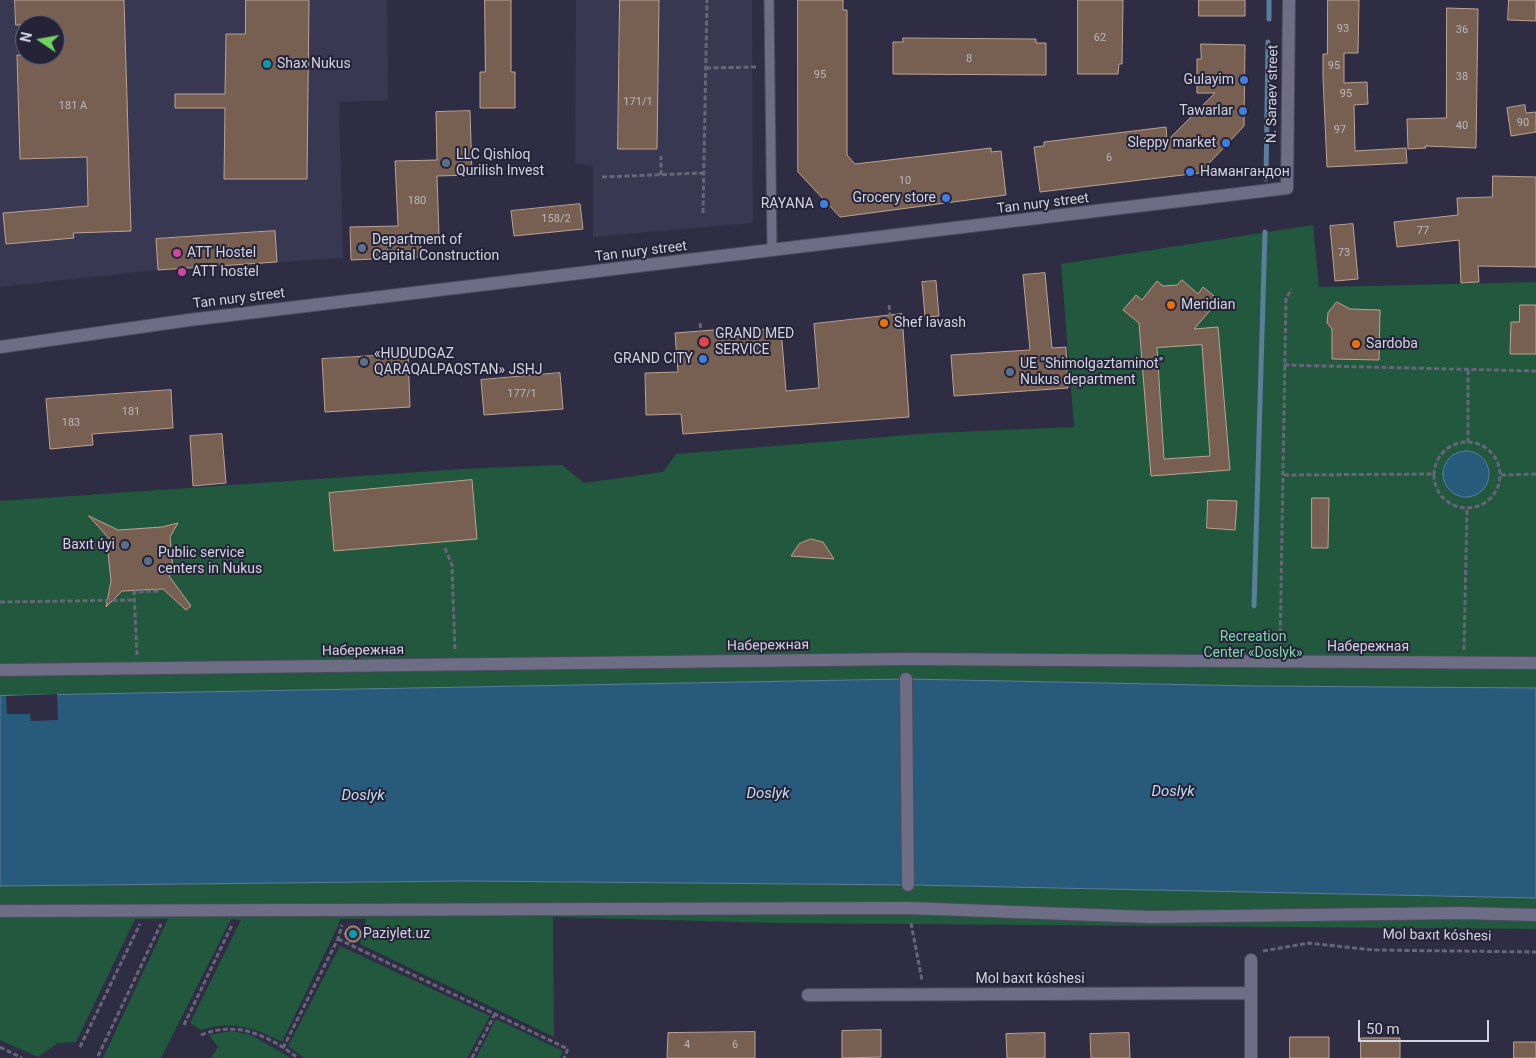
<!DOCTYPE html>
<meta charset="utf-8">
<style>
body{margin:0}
#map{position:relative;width:1536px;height:1058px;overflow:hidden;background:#2e2d43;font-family:Roboto,sans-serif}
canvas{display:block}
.north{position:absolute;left:15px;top:15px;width:50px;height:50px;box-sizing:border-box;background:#242338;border:1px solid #6a697c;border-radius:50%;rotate:282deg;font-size:14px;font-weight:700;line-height:20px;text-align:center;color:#d3d3e1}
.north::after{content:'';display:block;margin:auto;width:18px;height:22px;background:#72d25d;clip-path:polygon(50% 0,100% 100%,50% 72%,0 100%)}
.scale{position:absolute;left:1358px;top:1020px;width:131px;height:22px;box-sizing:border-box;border:2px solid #d3d3e1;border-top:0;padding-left:6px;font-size:15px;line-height:18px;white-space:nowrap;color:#d3d3e1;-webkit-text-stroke:4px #242338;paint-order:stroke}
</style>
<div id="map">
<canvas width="1536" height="1058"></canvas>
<div class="north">N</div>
<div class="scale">50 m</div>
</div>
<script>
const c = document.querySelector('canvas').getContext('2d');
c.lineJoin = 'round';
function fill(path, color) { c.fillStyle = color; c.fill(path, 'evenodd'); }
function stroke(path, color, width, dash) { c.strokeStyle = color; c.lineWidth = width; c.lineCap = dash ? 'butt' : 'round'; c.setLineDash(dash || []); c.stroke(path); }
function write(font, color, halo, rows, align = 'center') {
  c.font = font + ' Roboto,sans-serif'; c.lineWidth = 4; c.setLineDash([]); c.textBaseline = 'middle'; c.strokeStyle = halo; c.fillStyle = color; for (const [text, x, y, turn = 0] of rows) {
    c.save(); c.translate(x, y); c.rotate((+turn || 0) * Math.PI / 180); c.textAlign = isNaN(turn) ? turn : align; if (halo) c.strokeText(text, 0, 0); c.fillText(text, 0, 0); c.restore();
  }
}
fill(new Path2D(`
 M0,0H387L388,100L339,102L343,258L158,270L0,287ZM25,25H55V55H25Z
 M576,0H752L753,223L593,237V166L575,164Z`), '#393853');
fill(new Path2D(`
 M1313,225L1319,287L1536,282V929L776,923L553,917L554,1037L360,944L366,919H340L338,926L282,1042C255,1028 232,1020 201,1030L190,1023L241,920L231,919L161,1058H103L168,919H135L76,1042L58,1043L38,1057L0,1040V501L462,469L562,465L584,483L663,472L676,454L933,433L1074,427L1061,264Z
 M340,946L490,1016L467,1058H304L288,1046Z
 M496,1019L563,1051L560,1058H476Z
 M231,1031L251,1035L291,1058H211L218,1047L209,1035Z`), '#21583e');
const water = new Path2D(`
 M1443 474a23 23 0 1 1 46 0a23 23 0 1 1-46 0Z
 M906,679L1254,686L1536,688V898L913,885L463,881L0,886V696Z`);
fill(water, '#285a7c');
stroke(water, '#5b7e9a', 1);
fill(new Path2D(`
 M57,694L58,720L31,721L30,714H7L6,696Z`), '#2e2d43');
stroke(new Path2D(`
 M1269,19V0
 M1266,179L1268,42
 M1254,606L1265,232`), '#5b7e9a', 5);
const building = new Path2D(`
 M15,0H124L131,231L73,233L74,238L6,244L3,213L88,206L87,157L20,159L17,55H55V25H16Z
 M246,0H309L307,179H224L225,108H175V94H225L226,34H245Z
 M485,0H511V72H515V108H480V72H485Z
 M620,0H659L657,149H618Z
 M798,0H843V10H847V155L855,164L991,148V152L1001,151L1006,195L840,217L798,172Z
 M1078,0H1123L1122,64H1119L1118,74H1078Z
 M1199,0H1245V16H1199Z
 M1328,0H1359L1358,53H1344V83L1367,82L1368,104L1354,105L1355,151L1406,148L1407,163L1327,167L1323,77V54H1327Z
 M1509,0H1536V21L1508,20Z
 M1447,8L1478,9L1476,148L1425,146L1426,148L1408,149L1407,119L1446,118Z
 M903,38L1036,39V43H1046V75L893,74V42H903Z
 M1201,44L1245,45L1244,126L1200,173L1040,192L1034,147L1044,146V142L1166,127L1167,141L1215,93H1197V59H1201Z
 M1525,105L1526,113L1536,112V132L1511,136L1507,108Z
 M470,111L472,175L437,176L439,235L421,236V257L351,260L350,227L398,226L395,161L437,160L436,112Z
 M1493,176L1536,177V267L1478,266L1479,282L1461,283L1459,240L1397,247L1394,222L1458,215L1457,198L1492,197Z
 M580,204L583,229L514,236L511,211Z
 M1353,224L1358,279L1335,281L1330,226Z
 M275,231L277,262L158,270L156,239Z
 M1045,273L1052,348L1066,347L1068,388L954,396L951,355L1030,350L1023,275Z
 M1182,280L1198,294L1203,287L1219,300L1194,329L1218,327L1230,470L1151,476L1139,323L1123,310L1136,295L1142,300L1157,281L1163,286L1177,285ZM1202,345L1210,456L1164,459L1157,348Z
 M936,281L939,316L925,317L922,282Z
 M1337,302L1350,309L1380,310L1379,360L1332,359V329L1327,323L1328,313Z
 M1520,305H1536V354H1510L1511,322H1519Z
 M902,314L909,417L683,434L681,414L646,415L645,373L678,372L675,333L726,329V332L781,328L786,391L819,388L814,324Z
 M408,354L410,407L325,412L322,359Z
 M560,373L563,409L484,415L481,380Z
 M171,390L173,428L92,434L93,445L50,449L46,399Z
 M222,434L226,483L193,486L190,436Z
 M472,480L477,539L334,551L329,493Z
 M1312,498H1329L1328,548H1312Z
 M1208,500L1237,501L1235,530L1207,528Z
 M89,516L118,530L162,527L178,523L170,537L173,569L169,576L191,606L186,610L163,589L122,591L106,607L111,581L108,552L110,540Z
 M811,539L823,542L834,559L791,556L799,544Z
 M345 934a8 8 0 1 1 16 0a8 8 0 1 1-16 0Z
 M881,1030V1057L842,1058V1031Z
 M755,1032V1058H667L668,1033Z
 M1045,1033V1058H1007L1006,1034Z
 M1129,1033L1130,1058H1091L1090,1034Z
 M1290,1037H1329V1058H1290Z
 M1361,1038H1400V1058H1361Z
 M1514,1042H1536V1058H1514Z`);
fill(building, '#776051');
stroke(building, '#bda393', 1);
const lane = new Path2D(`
 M769,0L772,250`);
const street = new Path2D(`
 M0,347L189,320L1287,188L1289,0
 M0,670L905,659L1536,663
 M906,679L908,885
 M0,911L908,908L1149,917L1462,913L1536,915
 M808,995L1251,993
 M1251,1058V960`);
stroke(lane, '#4c4a5d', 11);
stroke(street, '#4c4a5d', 14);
stroke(new Path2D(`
 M706,68L757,67
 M661,175V156
 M602,177L704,173
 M703,213L707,0
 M889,305L890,315
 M700,323L701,331
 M1284,365L1536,371
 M1468,370V442
 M1434 475a33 33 0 1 1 66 0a33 33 0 1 1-66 0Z
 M1284,475L1434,474
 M1501,475L1536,474
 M445,548L452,565L455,652
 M0,602L134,600
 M1280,648L1286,298L1292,289
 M1464,650L1467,508
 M137,655L134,592L159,591V589
 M911,923L922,980
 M338,939L568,1049L564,1058
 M1263,951L1309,943L1373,950L1536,952
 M184,1025L232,925
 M201,1035C237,1020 269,1036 298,1058
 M0,1047L22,1058
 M80,1047L140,924
 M283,1048L338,939L342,925
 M98,1056L161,924
 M472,1058L495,1014`), '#666579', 3, [5, 2.5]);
stroke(lane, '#6d6d85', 9);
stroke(street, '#6d6d85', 12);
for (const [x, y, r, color] of [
 [267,64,5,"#0f9aa8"],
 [1244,80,5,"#3f7fe0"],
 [1243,111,5,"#3f7fe0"],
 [1226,143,5,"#3f7fe0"],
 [446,163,5,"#5c6f8a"],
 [1190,172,5,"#3f7fe0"],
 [946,198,5,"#3f7fe0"],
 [824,204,5,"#3f7fe0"],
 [362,248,5,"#5c6f8a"],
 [177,253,5,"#d1479c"],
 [182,272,5,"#d1479c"],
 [1171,305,5,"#e8710a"],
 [884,323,5,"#e8710a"],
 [704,342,6,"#e0444e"],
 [1356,344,5,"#e8710a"],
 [703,359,5,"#3f7fe0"],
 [364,362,5,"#5c6f8a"],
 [1010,372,5,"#5c6f8a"],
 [125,545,5,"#5c6f8a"],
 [148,561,5,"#5c6f8a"],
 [353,934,5,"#0f9aa8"]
]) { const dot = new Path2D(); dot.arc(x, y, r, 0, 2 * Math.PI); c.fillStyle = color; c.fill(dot); stroke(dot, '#242338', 2); }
write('11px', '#bcb6bd', null, [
 ["93",1343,29],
 ["36",1462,30],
 ["62",1100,38],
 ["8",969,59],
 ["95",1334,66],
 ["95",820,75],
 ["38",1462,77],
 ["95",1346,94],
 ["171/1",638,102],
 ["181 А",73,106],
 ["90",1523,123],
 ["40",1462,126],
 ["97",1340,130],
 ["6",1109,158],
 ["10",905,181],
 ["180",417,201],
 ["158/2",556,219],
 ["77",1423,231],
 ["73",1344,253],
 ["177/1",522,394],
 ["181",131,412],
 ["183",71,423],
 ["4",687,1045],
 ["6",735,1045]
]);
write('14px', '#d3d3e1', '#242338', [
 ["Shax Nukus",277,64],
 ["Gulayim",1234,80,"right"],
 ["Tawarlar",1233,111,"right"],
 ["Sleppy market",1216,143,"right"],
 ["LLC Qishloq",456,155],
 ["Qurilish Invest",456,171],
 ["Намангандон",1200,172],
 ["Grocery store",936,198,"right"],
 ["RAYANA",814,204,"right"],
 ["Department of",372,240],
 ["Capital Construction",372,256],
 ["ATT Hostel",187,253],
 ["ATT hostel",192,272],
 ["Meridian",1181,305],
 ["Shef lavash",894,323],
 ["GRAND MED",715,334],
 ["SERVICE",715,350],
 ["Sardoba",1366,344],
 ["«HUDUDGAZ",374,354],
 ["QARAQALPAQSTAN» JSHJ",374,370],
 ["GRAND CITY",693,359,"right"],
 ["UE \"Shimolgaztaminot\"",1020,364],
 ["Nukus department",1020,380],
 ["Baxıt úyi",115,545,"right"],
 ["Public service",158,553],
 ["centers in Nukus",158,569],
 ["Paziylet.uz",363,934]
], 'left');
write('14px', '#d3d3e1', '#242338', [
 ["N. Saraev street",1273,94,-89],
 ["Tan nury street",1043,204,-7],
 ["Tan nury street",641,252,-7],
 ["Tan nury street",239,299,-7],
 ["Набережная",768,646,-1],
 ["Набережная",1368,647],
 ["Набережная",363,651,-1],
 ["Mol baxıt kóshesi",1437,936,1],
 ["Mol baxıt kóshesi",1030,979]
]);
write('14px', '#7fd6a8', '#242338', [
 ["Recreation",1253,637],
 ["Center «Doslyk»",1253,653]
]);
write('italic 15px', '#c3dff5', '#242338', [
 ["Doslyk",1173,792],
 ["Doslyk",768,794],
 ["Doslyk",363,796]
]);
</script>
